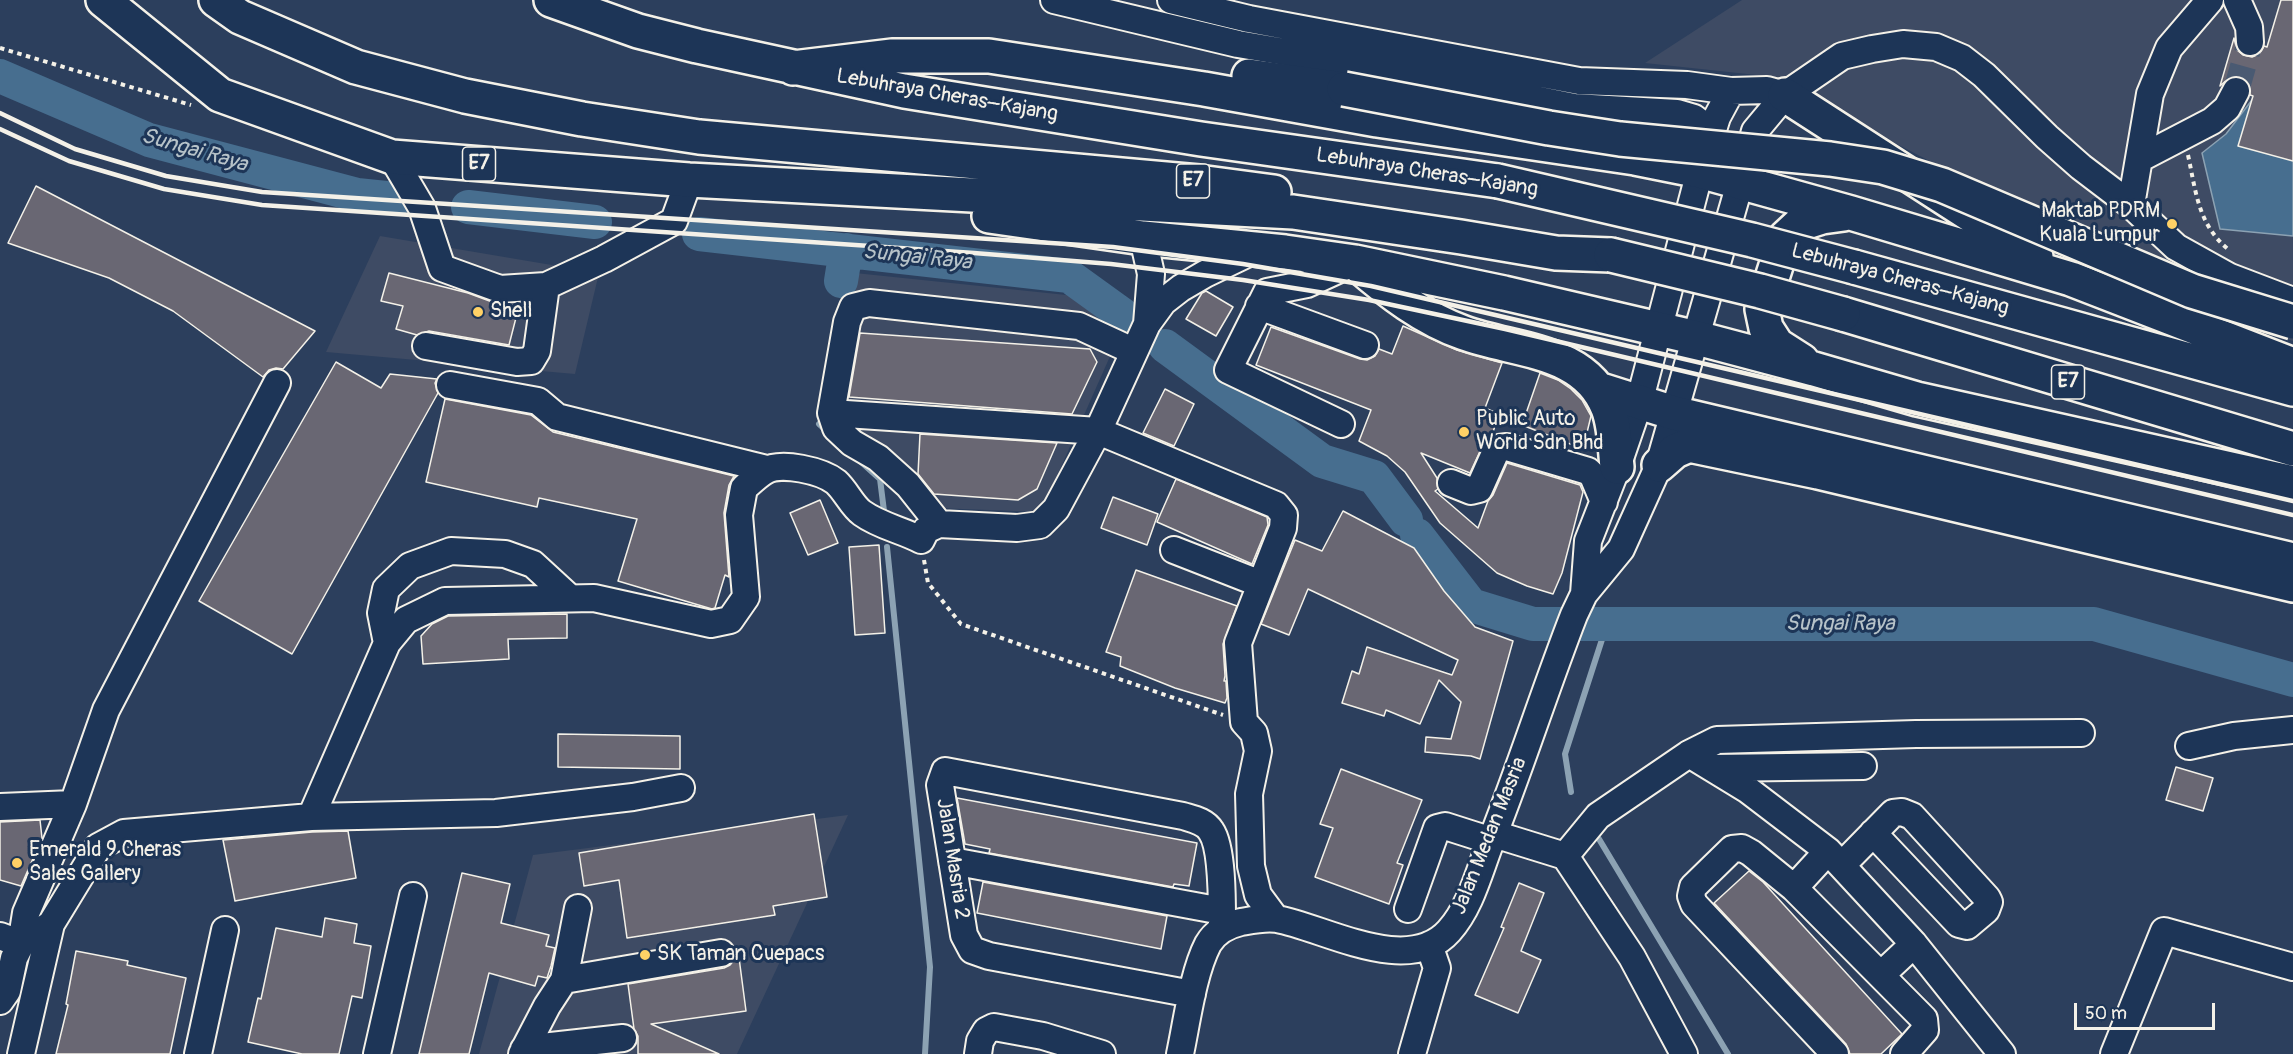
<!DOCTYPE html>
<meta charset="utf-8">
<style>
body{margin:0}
#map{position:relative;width:2293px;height:1054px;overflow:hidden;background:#2c3f5d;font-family:Pangolin,sans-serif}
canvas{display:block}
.scale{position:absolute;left:2074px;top:1003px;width:141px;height:27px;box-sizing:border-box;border:3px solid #f4f1e8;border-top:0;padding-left:8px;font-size:18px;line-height:21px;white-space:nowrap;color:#f4f1e8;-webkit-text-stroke:4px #1d3557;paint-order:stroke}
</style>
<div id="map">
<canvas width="2293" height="1054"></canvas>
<div class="scale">50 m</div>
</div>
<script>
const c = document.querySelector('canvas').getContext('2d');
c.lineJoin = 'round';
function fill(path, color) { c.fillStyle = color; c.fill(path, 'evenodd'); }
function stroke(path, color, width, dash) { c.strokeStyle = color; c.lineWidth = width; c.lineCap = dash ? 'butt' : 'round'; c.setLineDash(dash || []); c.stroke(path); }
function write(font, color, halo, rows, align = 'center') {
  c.font = font + ' Pangolin,sans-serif'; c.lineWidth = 6; c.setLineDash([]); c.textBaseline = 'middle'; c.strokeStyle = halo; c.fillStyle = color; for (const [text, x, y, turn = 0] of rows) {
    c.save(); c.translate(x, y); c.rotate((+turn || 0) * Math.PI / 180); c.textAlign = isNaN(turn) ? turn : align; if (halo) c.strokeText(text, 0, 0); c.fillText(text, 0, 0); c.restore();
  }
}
fill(new Path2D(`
 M1742,0H2293V341L2254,330L1847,118L1800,85L1775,77L1645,63Z
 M380,236L599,273L575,374L326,352Z
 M855,273L1076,296L1123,327L1041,512L910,507L826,423Z
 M848,815L737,1054H479L533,855Z`), '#3e4b64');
const water = new Path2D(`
 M2293,46V236L2220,229L2202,153L2226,134Z`);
fill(water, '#476e8f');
stroke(water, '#8ca2b3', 1.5);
stroke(new Path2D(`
 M819,424L828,432
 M860,461L880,479L884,511
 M887,547L930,967L925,1054
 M1571,792L1565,754L1607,624
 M1599,839L1728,1054`), '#8ca2b3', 6);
stroke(new Path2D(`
 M0,76L149,140L357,195L396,199
 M468,207L595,222
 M699,234L1069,276L1123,315
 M841,281L846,250
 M1165,346L1322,461L1374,477L1406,520
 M1417,535L1471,605L1533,624H2094L2293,680`), '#476e8f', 34);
const building = new Path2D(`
 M2281,0H2293V161L2238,146L2253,96L2250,95L2249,84L2242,78L2236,76L2229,78L2220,86L2234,38L2237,50L2243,55L2252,57L2259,54L2264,46L2267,47Z
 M36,186L315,331L283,369L276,368L269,370L263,377L173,311L109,278L8,243Z
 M389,273L468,293L495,303L519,306L509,345L429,331L417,335L396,329L403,306L381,301Z
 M1206,291L1233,307L1216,336L1186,319L1202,293Z
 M1403,326L1457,350L1502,363L1485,408L1499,414L1492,435L1483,445L1470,473L1421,453L1437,478L1438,489L1435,491L1478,528L1488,501L1493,495L1507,463L1580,485L1583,492L1562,573L1553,594L1527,586L1497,573L1440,523L1405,472L1387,456L1359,441L1371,410L1256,365L1271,327L1360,359L1367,360L1375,356L1379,349L1392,354Z
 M860,333L1090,349L1097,362L1072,414L849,397Z
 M336,362L381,388L390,374L437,379L435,383L438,393L292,654L199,601Z
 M1540,373L1558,380L1571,389L1582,400L1591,416L1583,449L1522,425Z
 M1165,389L1194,404L1174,446L1143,433Z
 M445,399L531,415L553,432L734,476L729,485L724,513L729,577L725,575L715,608L712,609L618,581L637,519L539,498L537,507L426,482Z
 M920,434L1057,443L1037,489L1018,500L934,494L918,474Z
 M1176,479L1267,517L1268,525L1252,564L1157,522Z
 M1113,497L1158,514L1147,545L1101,528Z
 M820,500L838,543L808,555L790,513Z
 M1343,511L1414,548L1444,591L1475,627L1513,641L1480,759L1471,756L1425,752L1426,737L1451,739L1461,702L1439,680L1420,724L1386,710L1384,716L1342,703L1352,671L1359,674L1367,647L1452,675L1458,660L1308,589L1289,635L1261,624L1295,540L1322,551Z
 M879,545L885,633L855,635L849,547Z
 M1136,570L1237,606L1223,644L1225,676L1224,681H1226L1227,698L1225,703L1175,688L1120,666L1121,657L1106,652Z
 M567,614V638L508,639L509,659L423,664L421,636L432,624L448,616Z
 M558,734L680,736V769L558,767Z
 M2176,767L2213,778L2203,811L2166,800Z
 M1341,769L1422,800L1397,863L1403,865L1389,904L1315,877L1333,828L1320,824Z
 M957,798L1197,843L1189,886L1174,884L1173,887L989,853L990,849L965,844Z
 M814,814L827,897L773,906L775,915L627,938L619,880L584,886L579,853Z
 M40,820L42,838L21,886L0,880V822Z
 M348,831L356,878L235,901L223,840L312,832Z
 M1749,871L1763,882L1902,1034L1881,1054H1850L1846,1044L1714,903Z
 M462,873L510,884L501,923L549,935L546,946L555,948L551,966L547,978L538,976L535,986L489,973L469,1054H419Z
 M983,882L1167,916L1161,949L977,913Z
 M1519,883L1544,893L1521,951L1541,960L1518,1013L1475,995L1504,928L1501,927Z
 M325,918L357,924L354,943L371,946L362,998L352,996L339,1054H302L248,1042L258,998L261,999L276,928L322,937Z
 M736,950H738L746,1011L651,1024L719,1054H638V1036L634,1029L628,984L724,968L730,965L735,959Z
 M76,951L128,961L127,965L186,978L170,1054H56L68,1005L66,1004Z`);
fill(building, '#696773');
stroke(building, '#f4f1e8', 1.5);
stroke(new Path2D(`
 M2236,91L2250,42`), '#4a5a72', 26, [26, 13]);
const minor = new Path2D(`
 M1054,0L1238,44L1395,71L1574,107L1677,113L1694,118L1703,125L1711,134
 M1171,0L1249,19L1579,81L1687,85L1731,91L1767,90L1785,95
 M2237,0L2249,27L2250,42
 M392,157L422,208L442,268L500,289L546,286L604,259L674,221L689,180
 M2139,159L2212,121L2227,108L2236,91
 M2131,205L2150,94L2169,48L2210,0
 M1143,238L1151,274L1147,324
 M1259,306L1365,345
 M426,346L517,362L531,361L537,351L546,286
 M450,385L538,401L557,417L767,469
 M831,413L1098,431L1276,505L1284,515L1283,528L1238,643L1244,722L1254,733L1258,751L1249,794L1251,866L1258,895L1275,918
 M1341,424L1228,370L1267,292L1307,284L1355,262
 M1451,483L1471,491L1479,489L1496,451L1499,448L1507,447L1588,471L1593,476L1604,502
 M939,524L908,485L878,458L852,443L836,428L831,413L847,322L853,307L869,303L1079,326L1133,351
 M1174,550L1261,584
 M1584,594L1588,541L1617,467L1639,403L1700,171L1717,117L1731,91
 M387,643L381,613L386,589L410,566L451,551L505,554L533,564L570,598
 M2189,746L2234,736L2293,730
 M1689,754L1748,790L1828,851L1914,944L2002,1054
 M1713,768L1863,766
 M0,807L73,804
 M311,817L387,643L406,620L445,601L594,598L711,624L730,620L746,597L739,515L744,488C751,482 758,475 765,471C781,461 822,471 836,482C846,491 852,506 862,513C880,526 902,530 921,540L926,530L939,524L1017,528L1040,525L1056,509L1098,431L1147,324L1163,302L1181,288L1205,274L1257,249
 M1494,834L1565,856L1632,957L1684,1054
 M1565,856L1598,816L1689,754L1717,740L1916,734L2081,733
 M952,861L1222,911
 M1842,865L1893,813L1902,812L1912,816L1987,898L1989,902L1986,910L1967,926L1959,924L1873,833
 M1794,888L1828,851
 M1408,909L1437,828L1445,826L1492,841
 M0,936L21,944L51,924L98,847L124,833L311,817L496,813L633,797L681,788
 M1881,975L1914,944
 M564,980L721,953
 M1192,994L989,956L972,950L964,935L940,785L945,771L1183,816C1193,819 1205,821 1211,831C1223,848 1222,907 1222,929
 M0,1001L7,991L14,958L21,944L26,913L73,804L106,710L277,383
 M524,1049L623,1038
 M21,1054L51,924
 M198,1054L225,930
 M377,1054L413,896
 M522,1054L547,1006L564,980L578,908
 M978,1054L980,1041L986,1031L994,1027L1043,1036L1102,1054
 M1180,1054C1187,1021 1193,973 1208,944C1215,932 1228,925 1241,922C1252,920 1266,917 1277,919C1325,928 1408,977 1449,931C1469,909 1478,876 1488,849C1519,772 1544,692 1574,615L1584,594L1621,549L1659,465L1755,131L1785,95L1842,56L1872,49L1903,44L1936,47L1962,58L1984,75L2047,137L2081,167L2131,205L2176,247L2230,277L2293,301
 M1412,1054L1437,968L1429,945
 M1835,1054L1694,904L1691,896L1693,887L1732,849L1742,848L1751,853L1794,888L1924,1019L1925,1030L1904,1054
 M2114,1054L2164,931L2293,967`);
const highway = new Path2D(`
 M103,0L220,95L392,157L689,180L1293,212L1461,237L1556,253L1611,255
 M216,0L240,17L356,67L465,96L582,119L699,137L1199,182L1274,192
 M551,0L638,31L697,46L904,91L1201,139L1498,181
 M793,68L892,56H989L1204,89L1377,120L1635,158L1700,171L1851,213L2071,279L2293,365
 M1249,76L1344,89
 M1785,95L2036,257
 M989,216L1143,238L1285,252L1355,262L1504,293L1697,338L1814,369L1917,399L2293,483
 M1357,264C1389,292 1424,319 1464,333C1517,352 1585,349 1608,408C1615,426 1615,448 1617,467
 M1854,267L2293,389
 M1843,314L2293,449
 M1802,361L1777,345L1766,328L1762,309L1785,238L1800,224L1822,217L1844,214
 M1598,389L1674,413L2293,560
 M1659,465L1675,451L1689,445L1818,472L1840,475
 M1818,472L2293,585`);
stroke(minor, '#f4f1e8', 30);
stroke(highway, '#f4f1e8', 38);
stroke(new Path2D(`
 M0,48L191,105
 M2188,155C2196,192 2198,225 2229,250
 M924,560L928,583L961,624L1223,715`), '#f4f1e8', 4, [4.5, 4.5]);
stroke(minor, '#1d3557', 26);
stroke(highway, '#1d3557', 33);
stroke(new Path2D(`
 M0,113L75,149L166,176L262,192L1113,247L1243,264L1371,286L2293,501
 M0,129L69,161L164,189L262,205L974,253L1111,264L1243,280L1369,300L1505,329L2293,515`), '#f4f1e8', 4.5);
const highwayBridge = new Path2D(`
 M1344,89L1549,128L1620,139L1830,159L1883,167L1942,185L2192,291L2293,322
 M1498,181L1752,240L1854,267
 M1611,255L1760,291L1843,314`);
stroke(highwayBridge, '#f4f1e8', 38, []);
stroke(highwayBridge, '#1d3557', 33);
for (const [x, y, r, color] of [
 [2172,224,6,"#ffd166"],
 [478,312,6,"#ffd166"],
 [1464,432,6,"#ffd166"],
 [17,863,6,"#ffd166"],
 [645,955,6,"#ffd166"]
]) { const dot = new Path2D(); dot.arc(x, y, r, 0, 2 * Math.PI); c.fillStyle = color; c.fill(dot); stroke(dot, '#1d3557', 2); }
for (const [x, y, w] of [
 [479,164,33],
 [1193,181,33],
 [2068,382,33]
]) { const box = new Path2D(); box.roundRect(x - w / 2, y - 17, w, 34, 4.5); c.fillStyle = '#1d3557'; c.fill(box); stroke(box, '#f4f1e8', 1.5); }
write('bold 20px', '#f4f1e8', null, [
 ["E7",479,164],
 ["E7",1193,181],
 ["E7",2068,382]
]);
write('21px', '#f4f1e8', '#1d3557', [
 ["Lebuhraya Cheras–Kajang",947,96,10],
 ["Lebuhraya Cheras–Kajang",1427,173,9],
 ["Lebuhraya Cheras–Kajang",1900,280,15],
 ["Jalan Medan Masria",1490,836,-68],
 ["Jalan Masria 2",952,859,81]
]);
write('21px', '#f4f1e8', '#1d3557', [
 ["Maktab PDRM",2160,212,"right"],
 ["Kuala Lumpur",2160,236,"right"],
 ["Shell",490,312],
 ["Public Auto",1476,420],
 ["World Sdn Bhd",1476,444],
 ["Emerald 9 Cheras",29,851],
 ["Sales Gallery",29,875],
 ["SK Taman Cuepacs",657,955]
], 'left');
write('italic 22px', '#b7c3c9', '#1d3557', [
 ["Sungai Raya",194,151,16],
 ["Sungai Raya",917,258,6],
 ["Sungai Raya",1840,624]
]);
</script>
